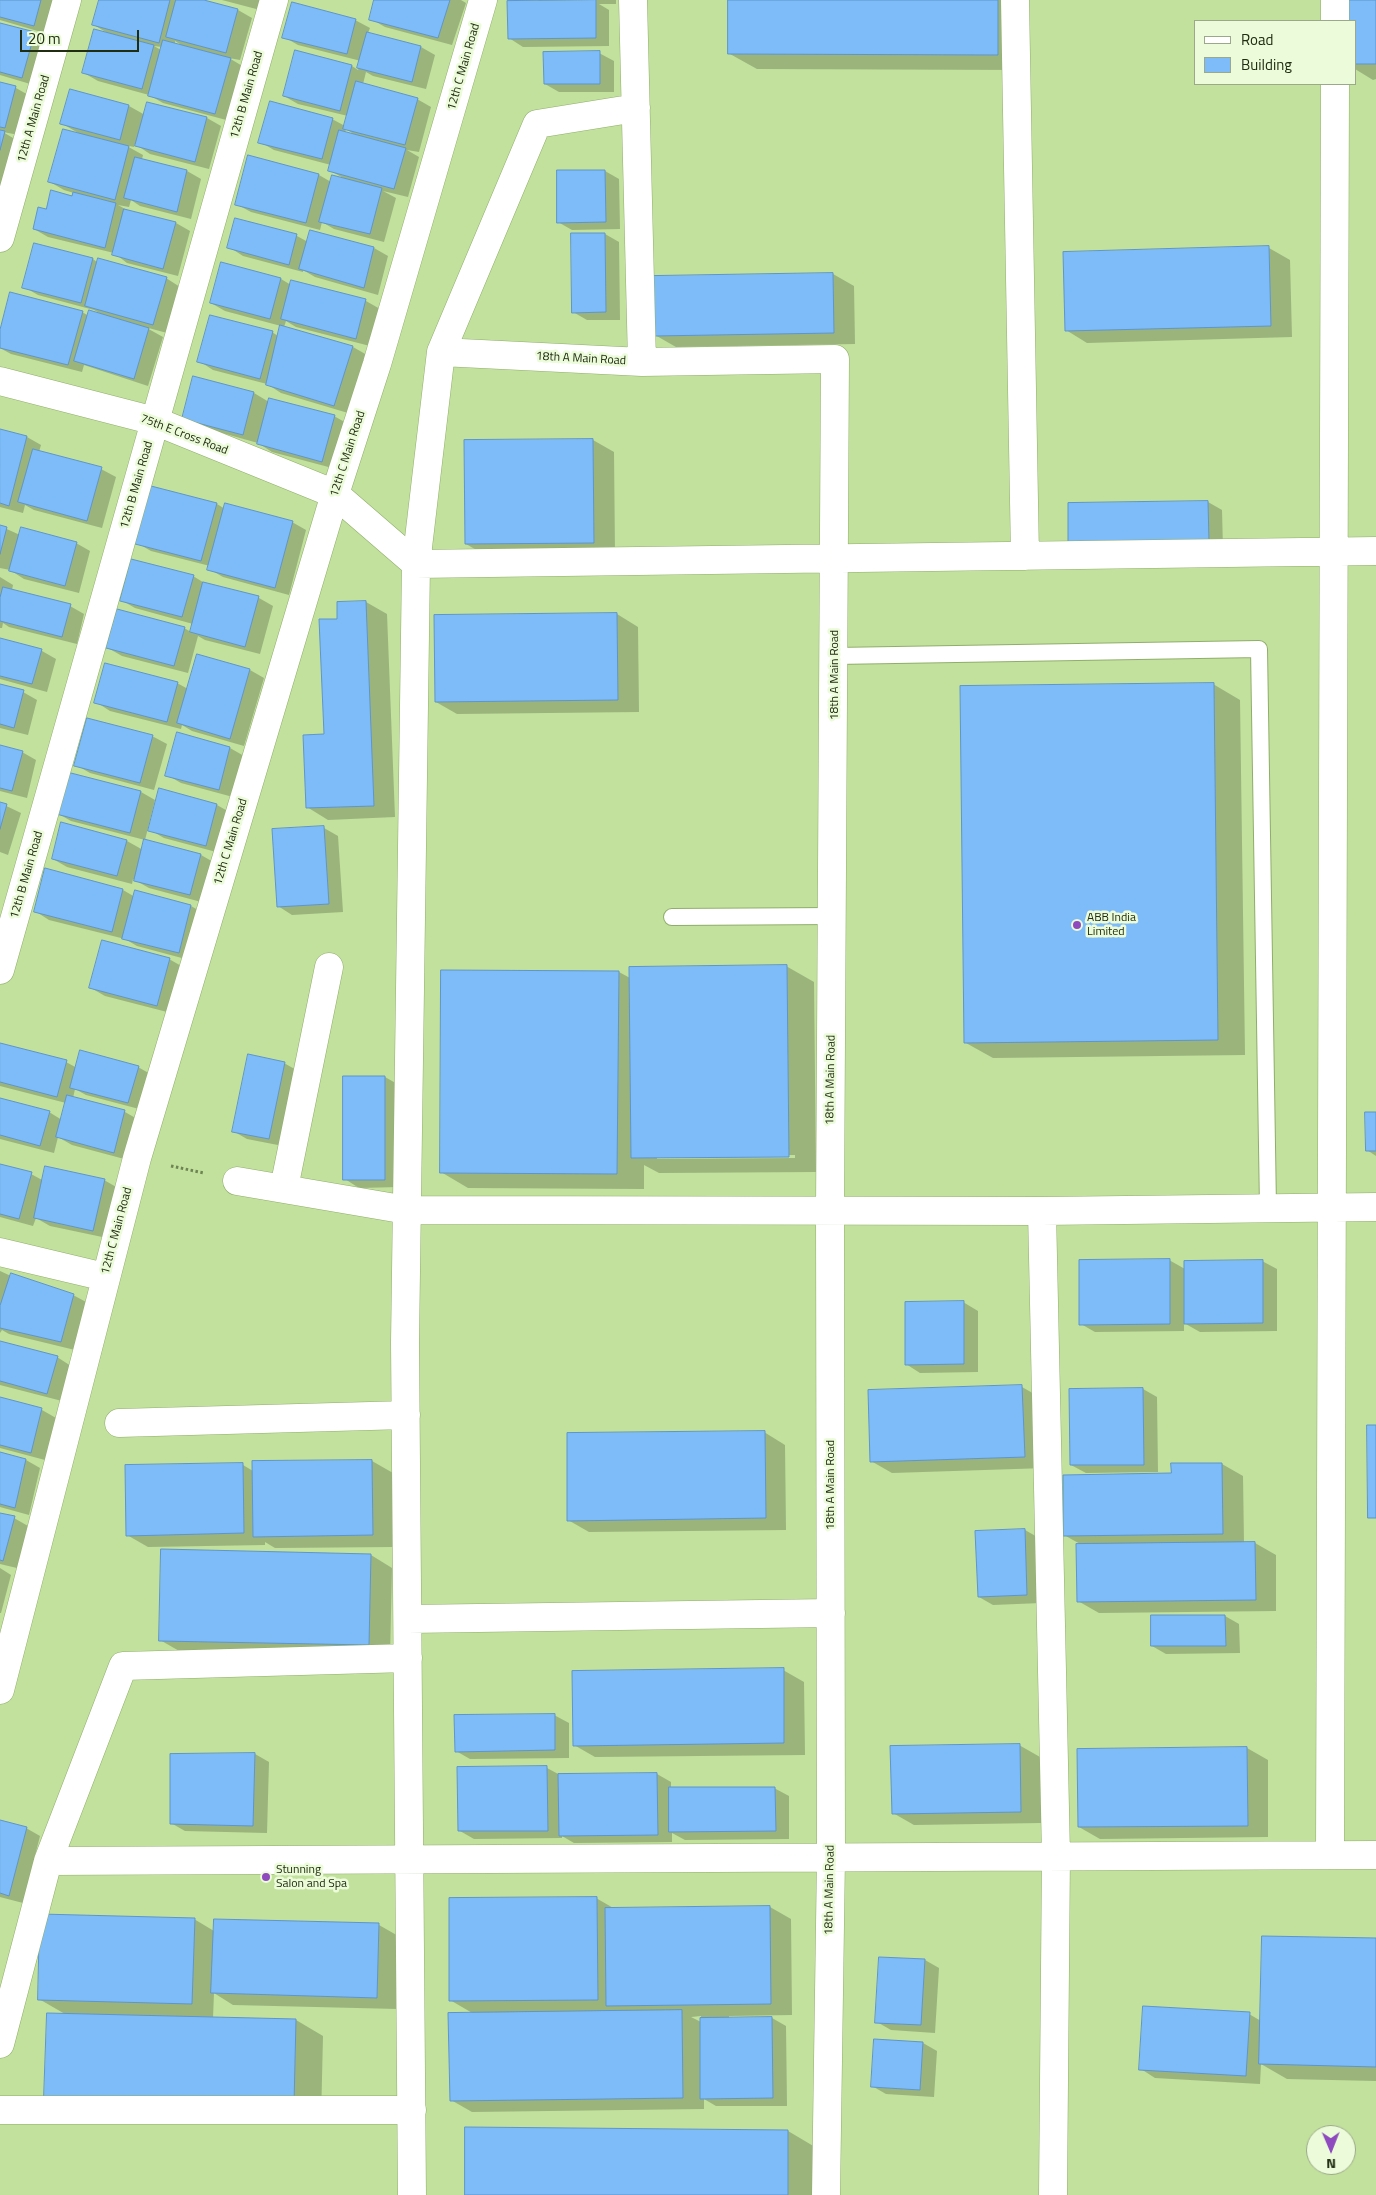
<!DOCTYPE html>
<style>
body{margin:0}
#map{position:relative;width:1376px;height:2195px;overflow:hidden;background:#c1e19c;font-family:"Titillium Web",sans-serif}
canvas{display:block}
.legend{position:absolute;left:1194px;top:20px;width:162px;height:65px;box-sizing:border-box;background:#ecfcda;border:1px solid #9ba98a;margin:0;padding:6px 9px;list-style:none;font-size:15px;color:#212d11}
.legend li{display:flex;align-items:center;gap:10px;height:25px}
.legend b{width:25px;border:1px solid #9ba98a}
.north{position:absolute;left:1306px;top:2125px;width:50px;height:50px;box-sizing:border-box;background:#ecfcda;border:1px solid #9ba98a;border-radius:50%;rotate:179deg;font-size:14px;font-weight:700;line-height:20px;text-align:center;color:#212d11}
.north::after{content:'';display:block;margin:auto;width:18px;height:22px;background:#8e4abe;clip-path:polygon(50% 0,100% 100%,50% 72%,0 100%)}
.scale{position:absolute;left:20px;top:30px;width:119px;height:22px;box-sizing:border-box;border:2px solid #212d11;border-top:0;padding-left:6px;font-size:15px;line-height:18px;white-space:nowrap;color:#212d11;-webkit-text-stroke:4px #ecfcda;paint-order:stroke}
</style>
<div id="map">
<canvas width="1376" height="2195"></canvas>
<ul class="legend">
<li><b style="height:6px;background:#fff"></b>Road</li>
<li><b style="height:14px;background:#7dbcf8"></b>Building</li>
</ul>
<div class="north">N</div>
<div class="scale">20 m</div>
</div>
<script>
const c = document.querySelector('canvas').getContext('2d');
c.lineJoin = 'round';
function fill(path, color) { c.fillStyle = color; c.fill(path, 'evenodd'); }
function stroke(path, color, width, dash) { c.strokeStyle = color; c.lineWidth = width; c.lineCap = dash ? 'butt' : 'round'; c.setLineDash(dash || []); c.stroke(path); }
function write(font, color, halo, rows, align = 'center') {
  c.font = font + ' "Titillium Web",sans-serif'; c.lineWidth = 5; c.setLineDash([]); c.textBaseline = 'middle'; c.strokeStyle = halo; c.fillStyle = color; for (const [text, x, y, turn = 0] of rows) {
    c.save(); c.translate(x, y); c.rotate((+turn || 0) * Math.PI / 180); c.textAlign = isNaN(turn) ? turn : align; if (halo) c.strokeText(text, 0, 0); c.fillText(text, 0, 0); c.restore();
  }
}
fill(new Path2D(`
 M0,0H58L48,34L0,20Z
 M100,0H199L238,10L252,18L240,60L229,58L244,67L230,121L163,103L149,95L98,81L84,73L109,34L94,25ZM175,41L183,46L175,44ZM154,46L162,47L161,50Z
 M222,0H263L260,10Z
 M375,0H461L466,3L452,45L385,27L371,19Z
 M537,0H616V4H599L609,10V46L523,47L509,38L540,2Z
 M730,0H1025V70L757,69L730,54Z
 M1376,0V79L1373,80L1355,69V21H1345Z
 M355,20L370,28L368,33L421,47L435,55L426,89L373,76L366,72L363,84L417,99L431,107L419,152L407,150L419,157L408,197L383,191L396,198L384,242L334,229L322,222L320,230L251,212L236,204L249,156L319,175L331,182L345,179L329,170L331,165L274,150L260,142L332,119L345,126L348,116L298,104L284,96L296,52L352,66L358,70L361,61L298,45L284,37ZM346,129L355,135L345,133Z
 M0,24L35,33L49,42L37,86L0,75Z
 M599,53L614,61V92H559L545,84Z
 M0,83L16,88L30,96L19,135L3,132L18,141L0,190Z
 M148,103L207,118L221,126L209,169L150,154L135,144L134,147L125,145L143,155L142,159L187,171L201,179L191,219L140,206L131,200L129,207L118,205L127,210L176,223L190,231L178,276L127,263L114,253L48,237L34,229L47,211L73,197L74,193L64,190L50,182L80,134L61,123L129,106L145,115Z
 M605,171L619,179L620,229L572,230L558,222Z
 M236,219L297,236L308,242L374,248L388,256L378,295L315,277L303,270V272L243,256L229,247Z
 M573,234H605L619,242L620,320H587L573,312Z
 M35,244L93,259L98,263L166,278L180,287L167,333L145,327L163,337L148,386L84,365L82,372L11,354L0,348V335L82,312L89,316L101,314L94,310L38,295L24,287Z
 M1269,248L1290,260L1292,337L1087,343L1066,330Z
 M222,263L281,279L291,285L366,301L380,309L370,346L296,327L286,321L284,327L353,347L367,355L348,413L281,393L267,384L213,370L199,361L272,332L278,336L281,326L225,311L211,303Z
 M833,274L854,286L855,344L676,347L655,335Z
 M194,377L254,393L269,402L334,416L348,424L336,469L272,452L258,443L197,426L183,418Z
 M0,430L27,437L41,445L39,452L101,469L116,477L102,528L34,510L25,505L23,513L0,507Z
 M593,440L614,452L615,554L487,556L466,544Z
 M1208,502L1222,510L1223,549L1069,504Z
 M217,504L225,509L292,522L306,530L289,595L223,577L209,569L210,566L151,551L137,543Z
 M0,526L20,535L76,543L90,551L79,593L24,579L10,570L0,568Z
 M193,576L206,584L259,598L273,606L260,654L205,640L198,636L188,673L122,656L108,648L184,628L191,632L193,624L135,608L121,600Z
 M0,577L13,585L12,590L70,606L84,614L77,644L9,627L3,623L2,628H0Z
 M366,602L387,614L395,817L328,820L307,807L325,735L339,620Z
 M617,614L638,627L639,712L457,714L436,702Z
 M0,640L42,651L56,659L47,692L0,679Z
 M250,670L264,678L244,746L192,731L182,725L181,729L110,711L96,702L177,683L188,689Z
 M1213,684L1240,700L1245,1055L993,1058L966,1043Z
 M0,685L23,692L37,700L28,735L0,728Z
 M178,734L230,748L244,756L233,797L181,783L167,775Z
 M152,736L167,744L154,790L90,773L76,765Z
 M0,746L22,752L36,760L27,798L0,791Z
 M141,792L155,800L145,840L71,821L57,813Z
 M0,803L21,813L8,855L0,852Z
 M217,805L231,813L220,853L164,838L150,830Z
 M324,828L338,836L343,912L292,915L278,906Z
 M127,841L143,850L145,841L201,855L215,863L205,903L149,888L133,879L132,884L67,867L53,859Z
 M46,870L123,890L135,897L136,891L191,906L205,914L193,961L137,946L125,939L49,920L35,911Z
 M169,959L183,967L171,1013L105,996L91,988Z
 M786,966L814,982L816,1172L659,1173L644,1165V1189L468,1188L441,1172L619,972L630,978ZM795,1155V1158L657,1159V1157Z
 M0,1044L66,1062L77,1068L138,1067L152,1075L143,1110L86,1095L75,1089L73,1098L125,1112L139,1120L128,1160L72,1145L58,1137L54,1153L0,1139V1100L49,1112L62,1120L66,1103L0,1086Z
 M284,1063L298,1071L283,1146L247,1139L233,1131Z
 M385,1077L399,1085V1187L359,1188L345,1179Z
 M1376,1113V1156L1367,1150Z
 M0,1165L31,1174L44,1181L104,1180L118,1188L107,1238L50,1226L36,1218L33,1226L0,1217Z
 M1169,1260L1185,1269L1262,1261L1277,1269V1331L1200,1332L1184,1323V1331L1095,1332L1081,1324Z
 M0,1271L11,1276L73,1295L88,1303L75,1350L9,1334L2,1330L0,1333Z
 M963,1302L978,1311V1372L920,1373L906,1364Z
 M0,1342L57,1357L71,1366L62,1401L0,1385Z
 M1022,1387L1043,1399L1046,1468L892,1473L871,1461L869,1391Z
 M1143,1389L1157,1397L1158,1472L1086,1473L1071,1465V1390Z
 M0,1399L42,1410L56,1418L45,1460L0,1448Z
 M764,1432L785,1445L786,1530L589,1532L568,1520Z
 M0,1454L26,1460L40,1468L29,1515L0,1507Z
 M372,1461L393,1473L394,1547L275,1548L265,1542V1545L148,1547L127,1535L243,1465L253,1471Z
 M1222,1464L1243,1476L1244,1543H1255L1276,1555V1611L1099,1613L1078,1601L1082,1545L1064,1535L1172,1475Z
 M0,1514L14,1518L28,1526L17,1568L0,1564Z
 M1025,1530L1039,1538L1041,1603L993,1605L979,1597Z
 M371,1555L392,1568L390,1657L181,1652L160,1640Z
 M0,1568L11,1575L1,1613H0Z
 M1225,1616L1239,1624L1240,1653L1166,1654L1152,1646Z
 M783,1670L804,1682L805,1755L595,1757L574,1745Z
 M554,1715L569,1723V1758L470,1759L456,1751Z
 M1019,1745L1040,1757L1042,1823L914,1825L893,1813Z
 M1247,1748L1268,1760V1837L1100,1839L1079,1827Z
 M255,1754L269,1762L267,1833L185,1831L171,1823Z
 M547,1768L560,1775L657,1774L671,1782V1788H774L789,1796V1839L685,1840L672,1833V1842L574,1843L562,1836V1838L474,1839L460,1831Z
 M0,1822L26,1828L40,1836L23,1903L0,1897Z
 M596,1898L615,1909L770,1907L791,1919L792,2015L729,2016V2018H772L786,2026L787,2106H716L704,2099V2109L472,2112L451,2100L474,2014L450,2000ZM701,2016V2022L691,2017Z
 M194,1919L214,1931L379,1925L400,1937L398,2009L233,2005L214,1993L213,2018L296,2020L323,2036L321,2120L65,2014L39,1999Z
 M1376,1940V2081L1287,2079L1261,2064L1260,2084L1155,2078L1141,2069L1249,2014L1261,2021Z
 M925,1960L939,1968L935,2033L891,2030L877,2022Z
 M923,2043L937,2051L934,2097L886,2094L872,2086Z
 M467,2128L788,2131L815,2147V2195H466Z`), '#0003');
const building = new Path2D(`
 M0,0H41L34,26L0,17Z
 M99,0H170L159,43L92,25Z
 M176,0H204L238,9L226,53L166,37Z
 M374,0H450L438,38L369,20Z
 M596,0V38L508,39L507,1Z
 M728,0H998V55L728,54Z
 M1343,0H1376V64H1355V21H1344Z
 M292,2L356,19L347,54L282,38Z
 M0,23L35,32L22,78L0,72Z
 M94,29L154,45L142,89L82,73Z
 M367,32L421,46L412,82L357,68Z
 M163,40L231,58L215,114L148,96Z
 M295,50L352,65L340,111L283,96Z
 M600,51V84H544L543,52Z
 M356,81L418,98L405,145L343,129Z
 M0,82L16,86L5,128L0,127Z
 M70,89L129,105L120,140L60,124Z
 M270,101L333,118L322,159L258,143Z
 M147,102L207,117L195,162L135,146Z
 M63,129L129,146L115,200L48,182Z
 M0,130L5,131L0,150Z
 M339,130L406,148L394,189L328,171Z
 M248,155L319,174L306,223L235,205Z
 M135,157L187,170L177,212L124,198Z
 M557,170H605L606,222L557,223Z
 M332,175L382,188L370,234L319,222Z
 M51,190L72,196L73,192L116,203L105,248L33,229L38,207L46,209Z
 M124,209L176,222L163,269L112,255Z
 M235,218L297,234L289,265L227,248Z
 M310,230L374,247L364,288L299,269Z
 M571,233H605L606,312L572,313Z
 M34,243L93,258L81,303L22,288Z
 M1269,246L1271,326L1065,331L1063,252Z
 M98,258L167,277L153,325L85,306Z
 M221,262L281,278L270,319L210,303Z
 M833,273L834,333L654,336L653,276Z
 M291,280L366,299L356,339L281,319Z
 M10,292L83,311L68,365L0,348V330Z
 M89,310L149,328L134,379L74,361Z
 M210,315L273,331L260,379L197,362Z
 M280,325L353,346L334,406L266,385Z
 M193,376L254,392L243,435L182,419Z
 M269,398L335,415L322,462L257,444Z
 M0,429L27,436L9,506L0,503Z
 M593,439L594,543L465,544L464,440Z
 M33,449L102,467L87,521L18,502Z
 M151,486L217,503L201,561L135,544Z
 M1208,501L1209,542L1068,544V503Z
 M225,503L293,521L275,588L207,570Z
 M0,525L7,527L0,554Z
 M21,527L77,542L65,586L9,571Z
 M131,559L194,575L182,617L120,601Z
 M203,582L259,596L245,647L190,632Z
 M3,587L71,604L62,637L0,621V598Z
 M366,601L374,806L306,808L303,735L324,734L319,619H337V602Z
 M117,609L185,627L174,666L106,648Z
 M617,613L618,700L435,702L434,615Z
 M0,638L42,649L32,684L0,676Z
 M197,654L250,669L230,739L177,723Z
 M105,663L178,682L167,722L94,703Z
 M1214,683L1218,1040L964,1043L960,686Z
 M0,684L24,690L14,728L0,724Z
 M87,718L153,735L140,783L74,766Z
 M177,732L230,747L219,790L165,776Z
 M0,745L23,751L12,791L0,788Z
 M67,772L141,791L130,833L56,814Z
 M159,788L217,804L206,846L148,831Z
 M0,802L7,804L0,829Z
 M61,822L127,840L117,876L52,859Z
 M324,826L329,904L277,907L272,829Z
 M144,839L201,854L190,895L134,881Z
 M45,868L123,889L112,932L34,912Z
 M135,890L191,905L179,953L122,939Z
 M102,940L170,958L157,1006L89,988Z
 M787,965L789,1157L631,1158L629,967Z
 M441,970L619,971L617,1174L440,1173Z
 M0,1043L67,1060L57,1097L0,1082Z
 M80,1050L139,1066L128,1103L70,1088Z
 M248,1054L285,1062L269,1139L232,1132Z
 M343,1076H385V1180H343Z
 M67,1095L125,1110L114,1153L56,1137Z
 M0,1098L50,1111L40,1146L0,1135Z
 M1365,1112H1376V1151H1366Z
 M0,1164L32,1172L19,1219L0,1214Z
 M45,1166L105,1179L93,1231L34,1218Z
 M1170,1259V1324L1079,1325V1260Z
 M1263,1260V1323L1184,1324V1261Z
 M11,1273L74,1294L61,1342L0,1328V1306Z
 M964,1301V1364L905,1365V1302Z
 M0,1341L58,1356L47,1394L0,1381Z
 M1022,1385L1025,1457L870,1462L868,1390Z
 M1143,1388L1144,1465H1070L1069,1389Z
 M0,1397L42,1408L31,1453L0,1445Z
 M1367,1425H1376V1518H1368Z
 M765,1431L766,1518L567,1521V1433Z
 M0,1452L26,1459L15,1508L0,1504Z
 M372,1460L373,1535L253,1537L252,1461Z
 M243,1463L244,1533L126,1536L125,1465Z
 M1171,1463H1222L1223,1534L1063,1536V1475L1171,1473Z
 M0,1513L15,1516L3,1561L0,1560Z
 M1025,1529L1027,1595L978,1597L975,1531Z
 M1255,1542L1256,1600L1077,1602L1076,1544Z
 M161,1549L371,1554L369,1645L159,1641Z
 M1151,1615H1225L1226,1646H1151Z
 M784,1668V1743L573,1746L572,1671Z
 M555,1714V1750L455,1752L454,1715Z
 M1020,1744L1021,1812L892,1814L890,1746Z
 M1247,1747L1248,1826L1078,1827L1077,1749Z
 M255,1753L253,1826L170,1824V1754Z
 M547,1766L548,1831H458L457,1767Z
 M657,1773L658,1835L559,1836L558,1774Z
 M669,1787H775L776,1831L669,1832Z
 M0,1820L27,1827L9,1896L0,1893Z
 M597,1897L598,2000L449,2001V1898Z
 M770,1906L771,2004L606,2006L605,1908Z
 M40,1914L195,1918L192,2004L38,2000Z
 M214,1919L379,1923L377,1998L211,1993Z
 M1262,1936L1376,1938V2067L1259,2064Z
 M879,1957L925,1959L921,2025L875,2023Z
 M1143,2006L1250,2012L1246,2076L1139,2070Z
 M682,2010L683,2098L450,2101L448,2013Z
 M47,2013L296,2019L294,2105L44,2098Z
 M772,2017L773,2098L700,2099V2018Z
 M874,2039L923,2042L920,2090L871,2087Z
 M465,2127L788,2130V2195H465Z`);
fill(building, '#7dbcf8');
stroke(building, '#5f95c9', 1);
const service = new Path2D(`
 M835,656L1259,649L1268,1208
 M672,917L833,916`);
const minor = new Path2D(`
 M633,0L642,362
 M1015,0L1025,556
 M1335,0V21
 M0,238L67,0
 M441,352L642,362L835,359L830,1210L831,1857L826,2195
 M0,381L155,421L335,494L416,564L1376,551
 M0,970L274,0
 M237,1181L407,1210L1042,1211L1376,1207
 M284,1188L329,967
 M1042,1211L1056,1855L1053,2195
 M0,1252L105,1277
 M119,1423L406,1415
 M408,1619L831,1613
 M0,1690L137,1158L335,494L377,364L483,0
 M1330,1855L1335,84
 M48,1861L123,1666L408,1658
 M0,2044L48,1861L1376,1855
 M0,2110H412
 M412,2195L405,1342L416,564L441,352L537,124L636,108`);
stroke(service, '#90ae6b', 18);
stroke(minor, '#90ae6b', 29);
stroke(new Path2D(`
 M171,1166L204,1173`), '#6f8454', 3, [2.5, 2.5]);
stroke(service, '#fff', 16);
stroke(minor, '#fff', 28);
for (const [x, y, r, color] of [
 [1077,925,5,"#8e4abe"],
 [266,1877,5,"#8e4abe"]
]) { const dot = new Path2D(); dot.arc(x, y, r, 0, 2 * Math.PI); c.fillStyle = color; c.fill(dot); stroke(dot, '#ecfcda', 2); }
write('12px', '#212d11', '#ecfcda', [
 ["12th C Main Road",464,67,-74],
 ["12th B Main Road",247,95,-74],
 ["12th A Main Road",34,119,-74],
 ["18th A Main Road",581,359,3],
 ["75th E Cross Road",184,435,21],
 ["12th C Main Road",348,454,-72],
 ["12th B Main Road",137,485,-74],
 ["18th A Main Road",835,675,-90],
 ["12th C Main Road",231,842,-73],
 ["12th B Main Road",27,875,-74],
 ["18th A Main Road",831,1080,-89],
 ["12th C Main Road",117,1231,-75],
 ["18th A Main Road",831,1485,-90],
 ["18th A Main Road",830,1890,-89]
]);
write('12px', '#212d11', '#ecfcda', [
 ["ABB India",1087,918],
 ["Limited",1087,932],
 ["Stunning",276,1870],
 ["Salon and Spa",276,1884]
], 'left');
</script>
